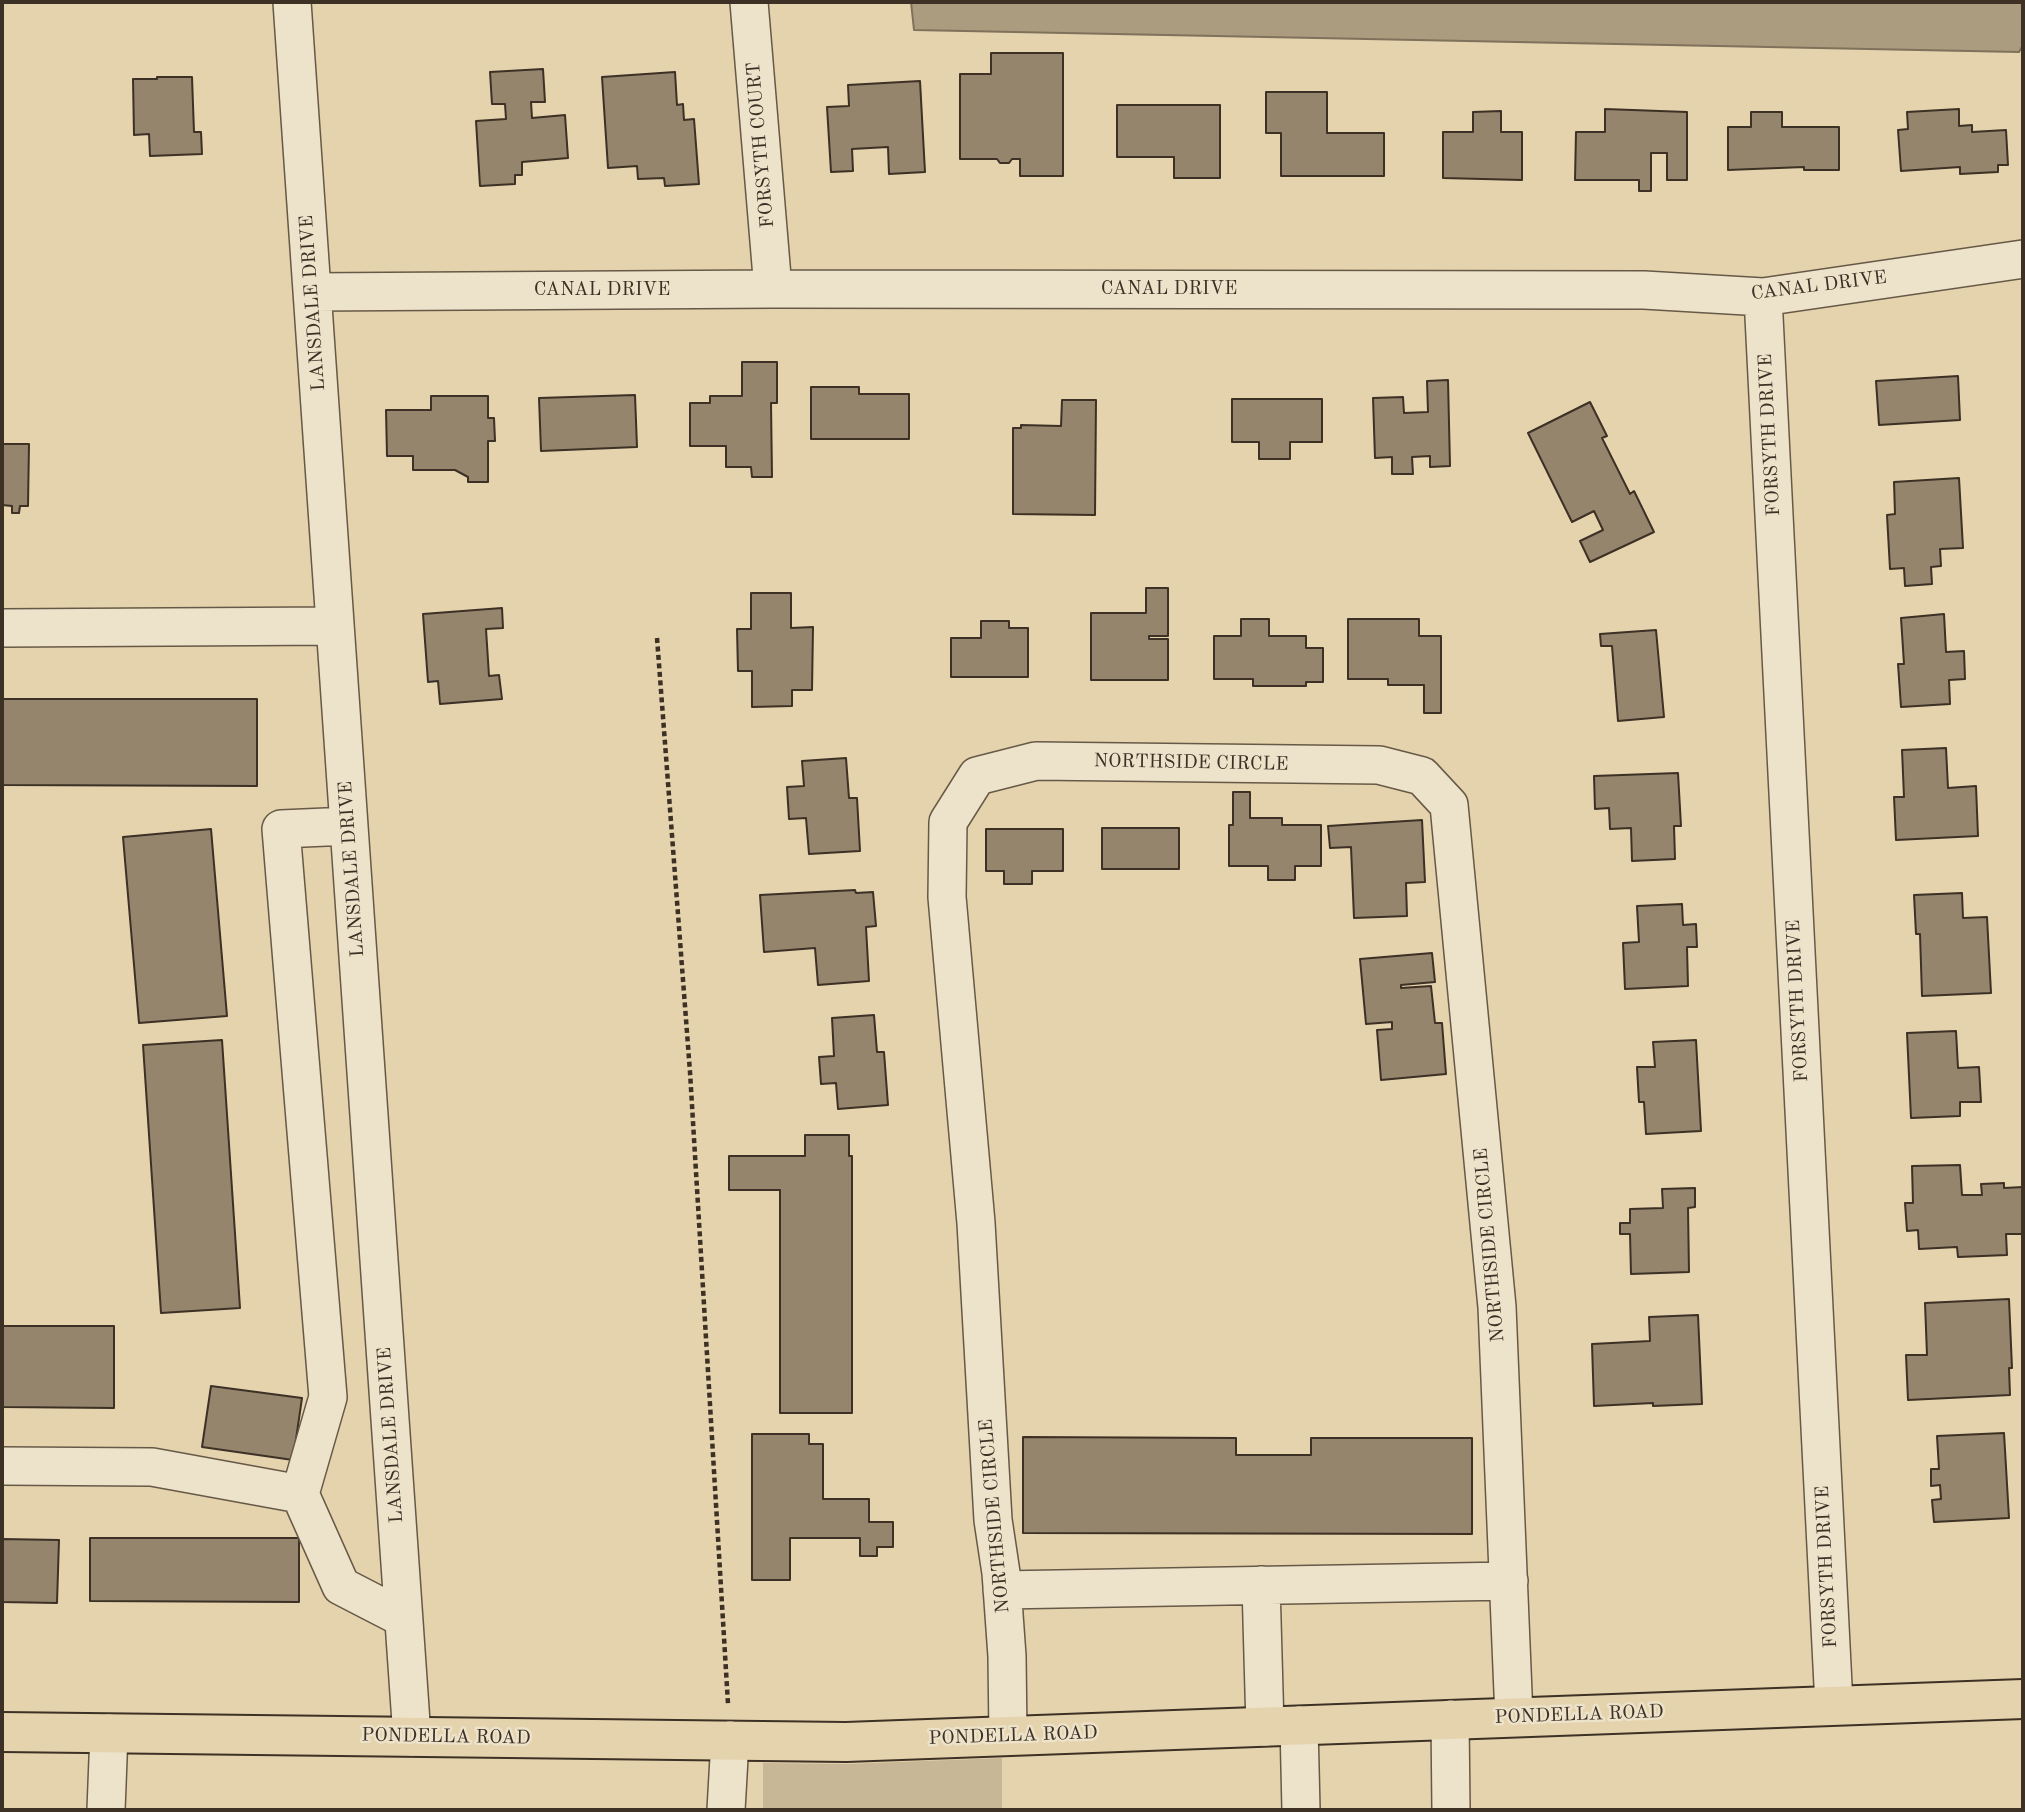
<!DOCTYPE html>
<style>
body{margin:0}
#map{position:relative;width:2025px;height:1812px;overflow:hidden;background:#e4d3ad;font-family:"Old Standard TT",serif}
canvas{display:block}
.frame{position:absolute;inset:0;border:4px solid #3d3025;pointer-events:none}
</style>
<div id="map">
<canvas width="2025" height="1812"></canvas>
<div class="frame"></div>
</div>
<script>
const c = document.querySelector('canvas').getContext('2d');
c.lineJoin = 'round';
function fill(path, color) { c.fillStyle = color; c.fill(path, 'evenodd'); }
function stroke(path, color, width, dash) { c.strokeStyle = color; c.lineWidth = width; c.lineCap = dash ? 'butt' : 'round'; c.setLineDash(dash || []); c.stroke(path); }
function write(font, color, halo, rows, align = 'center') {
  c.font = font + ' "Old Standard TT",serif'; c.lineWidth = 5; c.setLineDash([]); c.textBaseline = 'middle'; c.strokeStyle = halo; c.fillStyle = color; for (const [text, x, y, turn = 0] of rows) {
    c.save(); c.translate(x, y); c.rotate((+turn || 0) * Math.PI / 180); c.textAlign = isNaN(turn) ? turn : align; if (halo) c.strokeText(text, 0, 0); c.fillText(text, 0, 0); c.restore();
  }
}
fill(new Path2D(`
 M1002,1758V1810H763V1763L846,1764Z`), '#c8b796');
const water = new Path2D(`
 M911,2H2023V45L2019,52L914,30Z`);
fill(water, '#ab9c7f');
stroke(water, '#7f715b', 2);
const building = new Path2D(`
 M991,53H1063V176H1020V159H1012L1009,163H1000L997,159H960V74H991Z
 M543,69L545,102H531L532,118L565,115L568,158L522,162V175H515V184L480,186L476,121L506,119L505,104H492L490,72Z
 M675,72L677,105L683,104L684,120L694,119L699,184L665,186L664,178L638,179L637,166L608,168L602,77Z
 M157,77H192L194,132H201L202,154L150,156L149,134L134,135L133,79H157Z
 M920,81L925,172L889,174L888,147L852,149L853,171L831,172L827,107L849,106L848,85Z
 M1266,92H1327V133H1384V176H1281V133H1266Z
 M1117,105H1220V178H1174V157H1117Z
 M1605,109L1687,112V180H1667V153H1651V191H1639V180H1575L1576,132H1605Z
 M1959,109V126L1972,125V132L2006,130L2008,165H1998V172L1960,174V167L1901,171L1898,130L1908,129L1907,112Z
 M1501,111V132H1522V180L1443,178V132H1473V112Z
 M1751,112H1782V127H1839V170H1804V167L1728,170V127H1751Z
 M742,362H777V403H771L772,477H752L751,467H726V446H690V403H710V396H742Z
 M1958,376L1960,420L1879,425L1876,381Z
 M1448,380L1450,466L1430,467V456L1412,457L1413,474H1392V457L1375,458L1373,398L1403,397L1404,413L1428,412L1427,381Z
 M811,387H859V394H909V439H811Z
 M635,395L637,447L541,451L539,398Z
 M431,396H488V418H494L495,441H488V482H468V477L455,470H413V456H387L386,410H431Z
 M1232,399H1322V442H1290V459H1259V442H1232Z
 M1062,400H1096L1095,515L1013,514V428H1021V425L1061,426Z
 M1590,402L1607,436L1602,438L1630,494L1634,491L1654,532L1590,562L1580,541L1603,530L1594,511L1572,522L1528,433Z
 M2,444H29L28,506H20L19,513H12V506L2,505Z
 M1959,478L1963,548L1940,549L1941,566L1931,567L1932,584L1905,586L1904,568L1890,569L1887,515L1895,514L1894,482Z
 M1146,588H1168V636H1149V639H1168V680H1091V613H1146Z
 M751,593H791V628L813,627L812,690H792V706L752,707V671H738L737,629H751Z
 M502,608L503,628L486,629L489,676L499,675L502,699L440,704L438,681L428,682L423,614Z
 M1944,614L1946,652L1964,651L1965,679L1949,680L1950,704L1901,707L1898,664H1904L1901,618Z
 M1241,619H1269V636H1306V648H1323V682H1306V686H1253V679H1214V636H1241Z
 M1348,619H1419V636H1441V713H1424V685H1388V679H1348Z
 M981,621H1009V628H1028V677H951V638H981Z
 M1656,630L1664,717L1618,721L1612,646H1601L1600,634Z
 M2,699H257V786L2,785Z
 M1946,748L1948,788L1976,786L1978,836L1896,840L1894,797H1904L1902,750Z
 M846,758L849,798H857L860,851L809,854L806,818L789,819L787,787L804,786L802,761Z
 M1678,773L1681,826H1674L1675,859L1632,861L1631,828L1610,829L1609,808L1595,809L1594,776Z
 M1233,792H1250V818H1282V825H1321V866H1295V880H1268V866H1229V825H1233Z
 M1422,820L1425,882L1406,883L1407,916L1354,918L1351,847L1330,848L1328,826Z
 M1102,828H1179V869H1102Z
 M211,829L227,1016L139,1023L123,837Z
 M986,829H1063V871H1032V884H1004V871H986Z
 M855,890L856,893L873,892L876,926L866,927L869,981L818,985L815,948L764,952L760,895Z
 M1962,893L1963,918L1987,917L1991,993L1922,996L1920,934H1916L1914,895Z
 M1682,904L1683,925L1696,924L1697,947H1687L1688,986L1625,989L1623,943L1639,942L1637,906Z
 M1432,953L1435,982L1401,985V988L1431,986L1435,1023H1442L1446,1074L1381,1080L1377,1030L1392,1029V1022L1366,1024L1360,959Z
 M874,1015L877,1052H884L888,1105L838,1109L836,1083L821,1084L819,1057L834,1056L832,1018Z
 M1956,1031L1958,1068L1979,1067L1981,1102H1960V1116L1911,1118L1907,1033Z
 M222,1040L240,1308L161,1313L143,1045Z
 M1696,1040L1701,1131L1646,1134L1644,1102H1639L1637,1067H1655L1653,1042Z
 M805,1135H849V1156H852V1413H780V1190H729V1156H805Z
 M1960,1165L1962,1195H1982L1981,1184L2004,1183V1188L2023,1187V1234H2006L2007,1255L1958,1257L1957,1247L1919,1249L1918,1230L1907,1231L1905,1203H1913L1912,1166Z
 M1695,1188V1207L1688,1208L1689,1272L1631,1274L1630,1234H1620V1223H1630V1209L1663,1208L1662,1189Z
 M2009,1299L2012,1368H2009L2010,1395L1908,1400L1906,1355H1927L1925,1303Z
 M1698,1315L1702,1404L1653,1406V1403L1594,1406L1592,1344L1650,1341L1649,1317Z
 M2,1326H114V1408L2,1407Z
 M211,1386L302,1398L293,1460L202,1447Z
 M2004,1433L2009,1518L1934,1522L1932,1500L1941,1499L1940,1485L1931,1486V1469H1939L1937,1436Z
 M752,1434H809V1444H823V1499H869V1522H893V1547H877V1556H860V1538H790V1580H752Z
 M1023,1437L1236,1438V1455H1311V1438H1472V1534L1023,1533Z
 M90,1538H299V1602L90,1601Z
 M2,1539L59,1540L57,1603L2,1602Z`);
fill(building, '#94856c');
stroke(building, '#3d3025', 2);
const minor = new Path2D(`
 M292,2L412,1737
 M749,2L773,289
 M312,292L773,289L1644,290L1763,297L2023,259
 M1763,297L1834,1705
 M2,628L335,626
 M349,826L281,829L328,1397L300,1494L341,1586L403,1618
 M2,1466L152,1467L300,1494
 M1261,1585L1265,1727
 M1002,1590L1509,1581
 M1450,1719L1451,1810
 M1299,1725L1301,1810
 M1008,1736L1007,1656L1001,1573L993,1520L976,1223L947,897L948,822L977,776L1036,761L1379,765L1422,776L1449,805L1497,1307L1514,1717
 M106,1810L109,1733
 M726,1810L730,1740`);
const major = new Path2D(`
 M2,1732L846,1742L2023,1699`);
stroke(minor, '#675947', 40);
stroke(major, '#3d3025', 42);
stroke(new Path2D(`
 M657,638L690,1072L728,1704`), '#3d3025', 4.5, [5, 3.5]);
stroke(minor, '#ede2ca', 37);
stroke(major, '#e4d3ad', 38);
write('19px', '#3d3025', '#ede2ca', [
 ["FORSYTH COURT",761,145,-95],
 ["CANAL DRIVE",1819,286,-7],
 ["CANAL DRIVE",1169,289],
 ["CANAL DRIVE",602,290],
 ["LANSDALE DRIVE",313,303,-94],
 ["FORSYTH DRIVE",1770,435,-93],
 ["NORTHSIDE CIRCLE",1191,763,1],
 ["LANSDALE DRIVE",352,869,-94],
 ["FORSYTH DRIVE",1798,1001,-93],
 ["NORTHSIDE CIRCLE",1490,1245,-95],
 ["LANSDALE DRIVE",391,1435,-94],
 ["NORTHSIDE CIRCLE",995,1516,-95],
 ["FORSYTH DRIVE",1827,1567,-93],
 ["PONDELLA ROAD",1579,1715,-2],
 ["PONDELLA ROAD",1013,1736,-2],
 ["PONDELLA ROAD",446,1737,1]
]);
</script>
